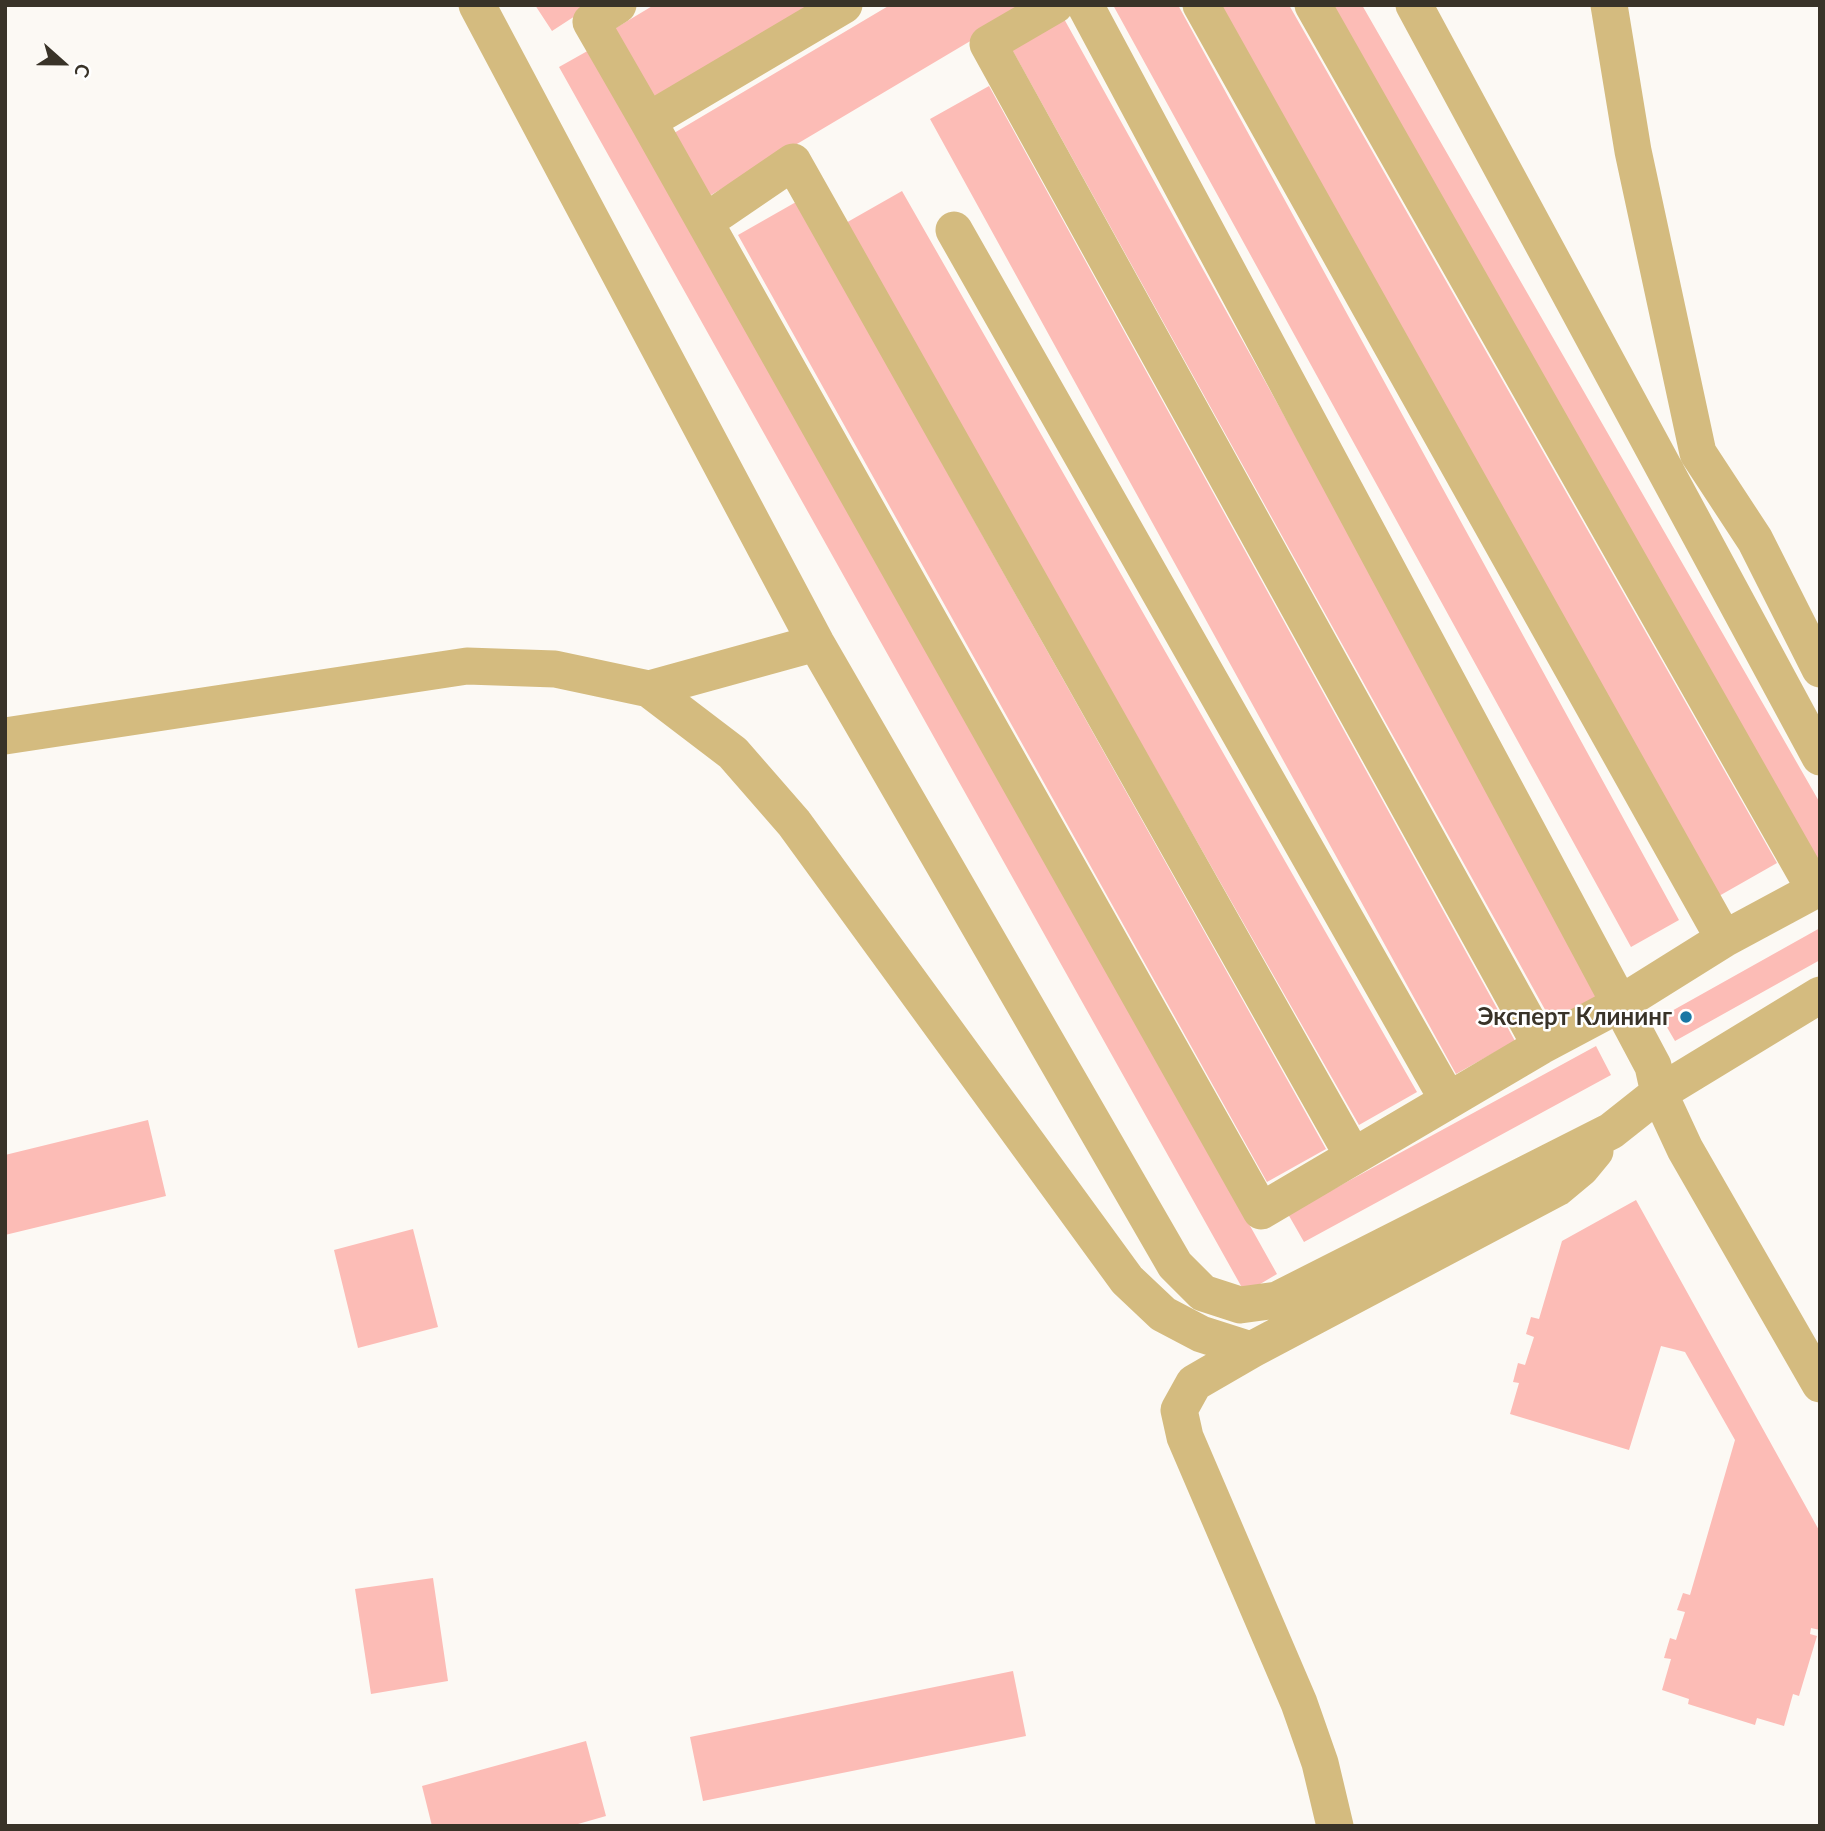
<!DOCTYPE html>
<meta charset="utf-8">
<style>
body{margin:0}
#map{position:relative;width:1825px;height:1831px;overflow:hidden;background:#fcf9f4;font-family:Lato,sans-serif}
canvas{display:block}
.frame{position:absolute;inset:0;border:7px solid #393328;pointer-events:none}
.north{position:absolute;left:28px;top:28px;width:70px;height:70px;-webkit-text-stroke:5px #fff;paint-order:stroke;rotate:111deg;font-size:19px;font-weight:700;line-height:28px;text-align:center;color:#393328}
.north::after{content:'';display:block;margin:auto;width:24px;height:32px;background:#393328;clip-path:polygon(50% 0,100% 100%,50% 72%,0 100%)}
</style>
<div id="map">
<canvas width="1825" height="1831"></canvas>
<div class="frame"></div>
<div class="north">С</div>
</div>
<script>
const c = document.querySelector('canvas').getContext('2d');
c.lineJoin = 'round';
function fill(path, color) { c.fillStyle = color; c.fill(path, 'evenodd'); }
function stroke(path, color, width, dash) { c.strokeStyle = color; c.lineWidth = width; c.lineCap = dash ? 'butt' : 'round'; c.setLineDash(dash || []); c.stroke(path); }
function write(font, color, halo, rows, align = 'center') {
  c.font = font + ' Lato,sans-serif'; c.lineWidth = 5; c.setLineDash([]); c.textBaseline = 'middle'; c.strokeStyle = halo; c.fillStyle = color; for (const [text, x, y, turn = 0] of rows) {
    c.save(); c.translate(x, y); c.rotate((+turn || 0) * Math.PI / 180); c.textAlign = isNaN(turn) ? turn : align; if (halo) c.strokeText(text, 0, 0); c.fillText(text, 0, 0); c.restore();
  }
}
fill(new Path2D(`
 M535,5H592L552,31Z
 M654,5H809L655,98L614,29Z
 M890,5H1031L706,198L669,136Z
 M1113,5H1178L1679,920L1631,947Z
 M1214,5H1289L1777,863L1719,896Z
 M1327,5H1362L1820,803V864Z
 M1063,17L1605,994L1553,1024L1010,46Z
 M591,49L1277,1274L1245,1293L559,67Z
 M989,86L1515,1041L1456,1074L930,119Z
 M902,191L1417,1092L1359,1125L844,224Z
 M796,202L1326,1149L1267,1182L738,235Z
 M1820,928V960L1675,1041L1661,1017Z
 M1596,1046L1611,1075L1304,1242L1288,1214Z
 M148,1120L166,1196L5,1235V1155Z
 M1636,1200L1820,1532V1630L1811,1628L1810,1634L1817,1636L1799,1696L1793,1694L1784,1726L1757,1718L1755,1725L1688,1704L1689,1699L1662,1690L1671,1659L1664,1658L1670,1638L1676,1640L1685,1612L1677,1610L1683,1593L1690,1595L1735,1440L1685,1352L1661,1346L1629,1450L1510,1414L1519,1383L1513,1382L1518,1363L1525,1365L1534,1337L1526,1334L1531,1317L1539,1319L1562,1241Z
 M413,1229L438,1327L358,1348L334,1250Z
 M433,1578L448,1681L371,1694L355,1589Z
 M1013,1671L1026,1736L703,1801L690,1737Z
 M586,1741L606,1816L571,1826H432L422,1786Z`), '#fcbcb6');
stroke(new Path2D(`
 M477,5L816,643L1175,1265L1203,1293L1240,1305L1277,1300L1611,1131L1659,1093L1820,995
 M618,5L591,22L648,121L1261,1211L1541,1046L1620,1004L1724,939L1815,890L1313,5
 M1055,5L988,44L1541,1046
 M1085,5L1620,1004L1653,1066L1659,1093L1685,1149L1820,1384
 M1201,5L1724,939
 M1414,5L1820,757
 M1609,5L1633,151L1698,453L1755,540L1820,669
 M648,121L844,5
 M705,222L793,162L1353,1156
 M954,230L1448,1100
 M649,689L733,753L794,823L1127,1280L1163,1314L1201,1334L1251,1350
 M5,736L467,666L555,669L649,689L816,643
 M1335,1826L1320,1763L1299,1703L1185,1437L1179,1410L1194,1383L1251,1350L1557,1188L1581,1168L1595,1151`), '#d4bb7f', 37);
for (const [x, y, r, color] of [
 [1686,1017,7,"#1976a4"]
]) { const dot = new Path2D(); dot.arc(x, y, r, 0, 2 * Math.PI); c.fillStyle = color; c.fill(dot); stroke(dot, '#fff', 2.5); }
write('bold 24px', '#393328', '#fff', [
 ["Эксперт Клининг",1672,1017]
], 'right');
</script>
